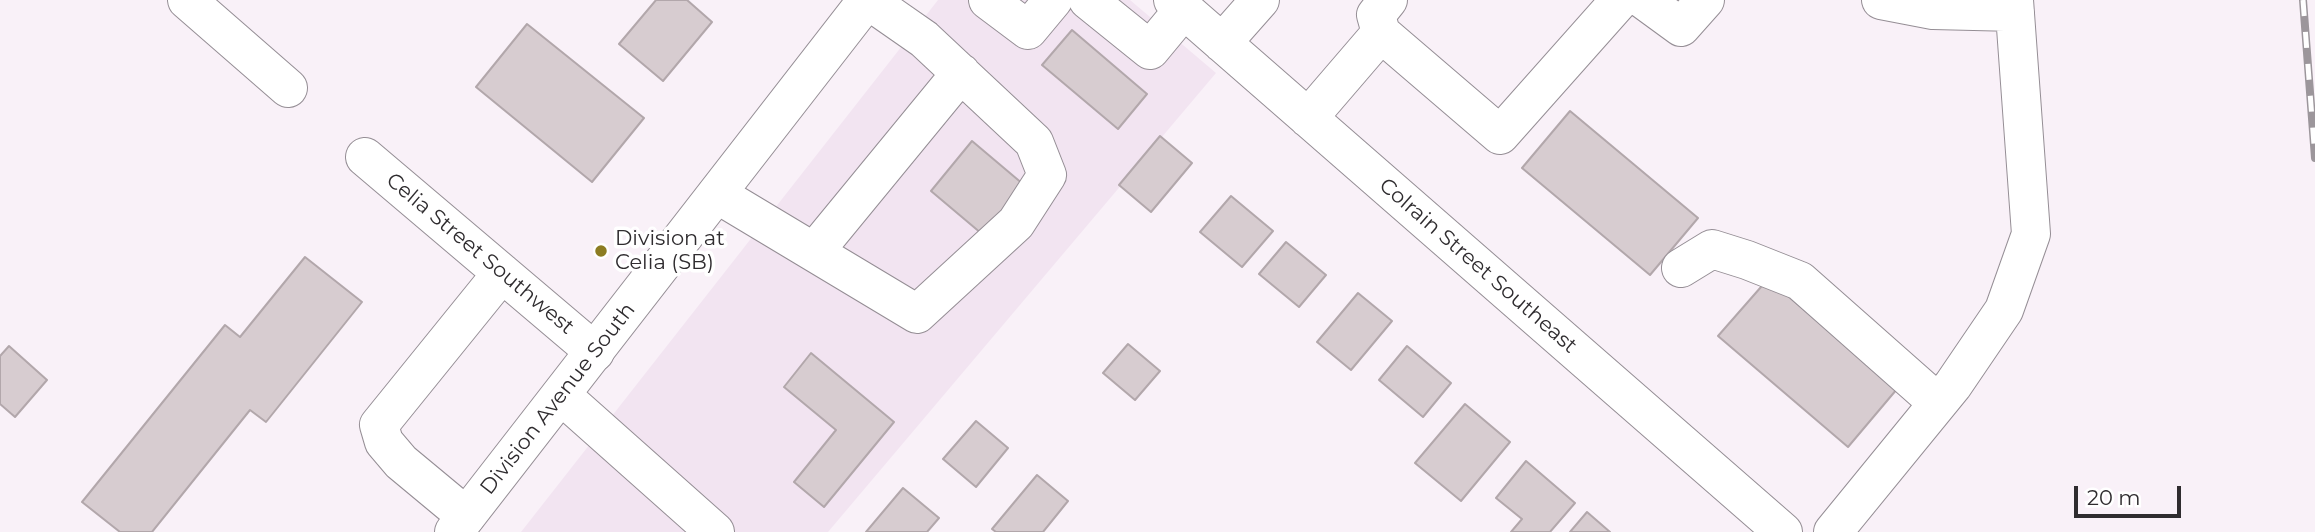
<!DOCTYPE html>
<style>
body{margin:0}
#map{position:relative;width:2315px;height:532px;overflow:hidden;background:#f9f1f8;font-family:Montserrat,sans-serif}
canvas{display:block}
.scale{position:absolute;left:2074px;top:486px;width:107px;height:32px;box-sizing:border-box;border:4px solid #2f2c2f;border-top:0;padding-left:9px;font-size:21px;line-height:24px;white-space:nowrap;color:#2f2c2f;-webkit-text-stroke:5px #fff;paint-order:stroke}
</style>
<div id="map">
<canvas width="2315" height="532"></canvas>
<div class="scale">20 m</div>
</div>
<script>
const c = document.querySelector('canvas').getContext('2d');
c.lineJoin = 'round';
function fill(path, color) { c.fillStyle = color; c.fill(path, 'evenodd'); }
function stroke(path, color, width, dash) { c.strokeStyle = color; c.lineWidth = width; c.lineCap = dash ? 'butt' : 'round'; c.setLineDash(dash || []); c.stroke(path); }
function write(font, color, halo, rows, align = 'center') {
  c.font = font + ' Montserrat,sans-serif'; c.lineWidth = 7; c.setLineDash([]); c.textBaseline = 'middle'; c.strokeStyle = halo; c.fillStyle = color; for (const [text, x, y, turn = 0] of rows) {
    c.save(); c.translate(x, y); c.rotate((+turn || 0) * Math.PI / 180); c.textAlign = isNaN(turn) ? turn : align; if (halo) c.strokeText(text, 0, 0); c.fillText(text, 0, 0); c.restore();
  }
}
fill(new Path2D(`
 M938,0H1130L1216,73L828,532H521Z`), '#f2e4f1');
const building = new Path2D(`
 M656,0H687L712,22L663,81L619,44Z
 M527,24L644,118L592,182L476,87Z
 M1072,30L1147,94L1118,129L1042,65Z
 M1570,111L1698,218L1650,275L1522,168Z
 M1160,136L1192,163L1151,212L1119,185Z
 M972,141L1030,190L988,239L931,191Z
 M1231,196L1273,231L1242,267L1200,232Z
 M1286,242L1326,275L1299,307L1259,274Z
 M305,257L362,302L266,422L250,410L152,532H120L82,502L225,325L240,337Z
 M1768,279L1897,389L1848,447L1718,336Z
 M1358,293L1392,321L1351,370L1317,342Z
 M1128,344L1160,371L1135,400L1103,373Z
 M9,346L47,380L15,417L0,404V356Z
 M1407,346L1451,383L1423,417L1379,380Z
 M811,353L894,422L824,507L794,482L836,430L784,387Z
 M1465,404L1510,442L1461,501L1415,463Z
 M976,421L1008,448L976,487L943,459Z
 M1526,461L1575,503L1550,532H1511L1522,519L1496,498Z
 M1037,475L1068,501L1043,532H996L992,529Z
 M903,488L939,518L927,532H866Z
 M1587,512L1610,532H1570Z`);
fill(building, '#d7ccd0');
stroke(building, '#b2a7ab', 2);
const minor = new Path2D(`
 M187,0L288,88
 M988,0L1028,30L1053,0
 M1088,0L1150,50L1184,9
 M1173,0L1783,532
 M1644,0L1681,27L1705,0
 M1881,0L1933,10L2015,12
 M1381,33L1500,135L1620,0
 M1222,43L1260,0
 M1308,118L1381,33L1376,15L1388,0
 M365,157L595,352
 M717,194L917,314L1016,223L1047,175L1034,142L924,39L868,0
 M814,252L961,73
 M1681,268L1712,249L1747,260L1800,281L1938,403
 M561,395L715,532
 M466,516L401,462L384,442L379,425L502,273
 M1833,532L1953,385L2004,310L2031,234L2014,0`);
const major = new Path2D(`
 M454,532L867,0`);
stroke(minor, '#958e95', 40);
stroke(major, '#958e95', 40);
stroke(minor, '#fff', 38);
stroke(major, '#fff', 38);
const rail = new Path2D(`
 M2303,0L2315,158`);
stroke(rail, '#9c969b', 8);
stroke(rail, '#fff', 5, [16]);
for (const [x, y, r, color] of [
 [601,251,7,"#8c7c22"]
]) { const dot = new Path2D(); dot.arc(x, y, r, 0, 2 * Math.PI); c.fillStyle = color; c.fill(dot); stroke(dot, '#fff', 2.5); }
write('21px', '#2f2c2f', '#fff', [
 ["Division at",615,239],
 ["Celia (SB)",615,263]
], 'left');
write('21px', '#2f2c2f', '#fff', [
 ["Celia Street Southwest",480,254,40],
 ["Colrain Street Southeast",1478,266,41],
 ["Division Avenue South",558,399,-52]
]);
</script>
